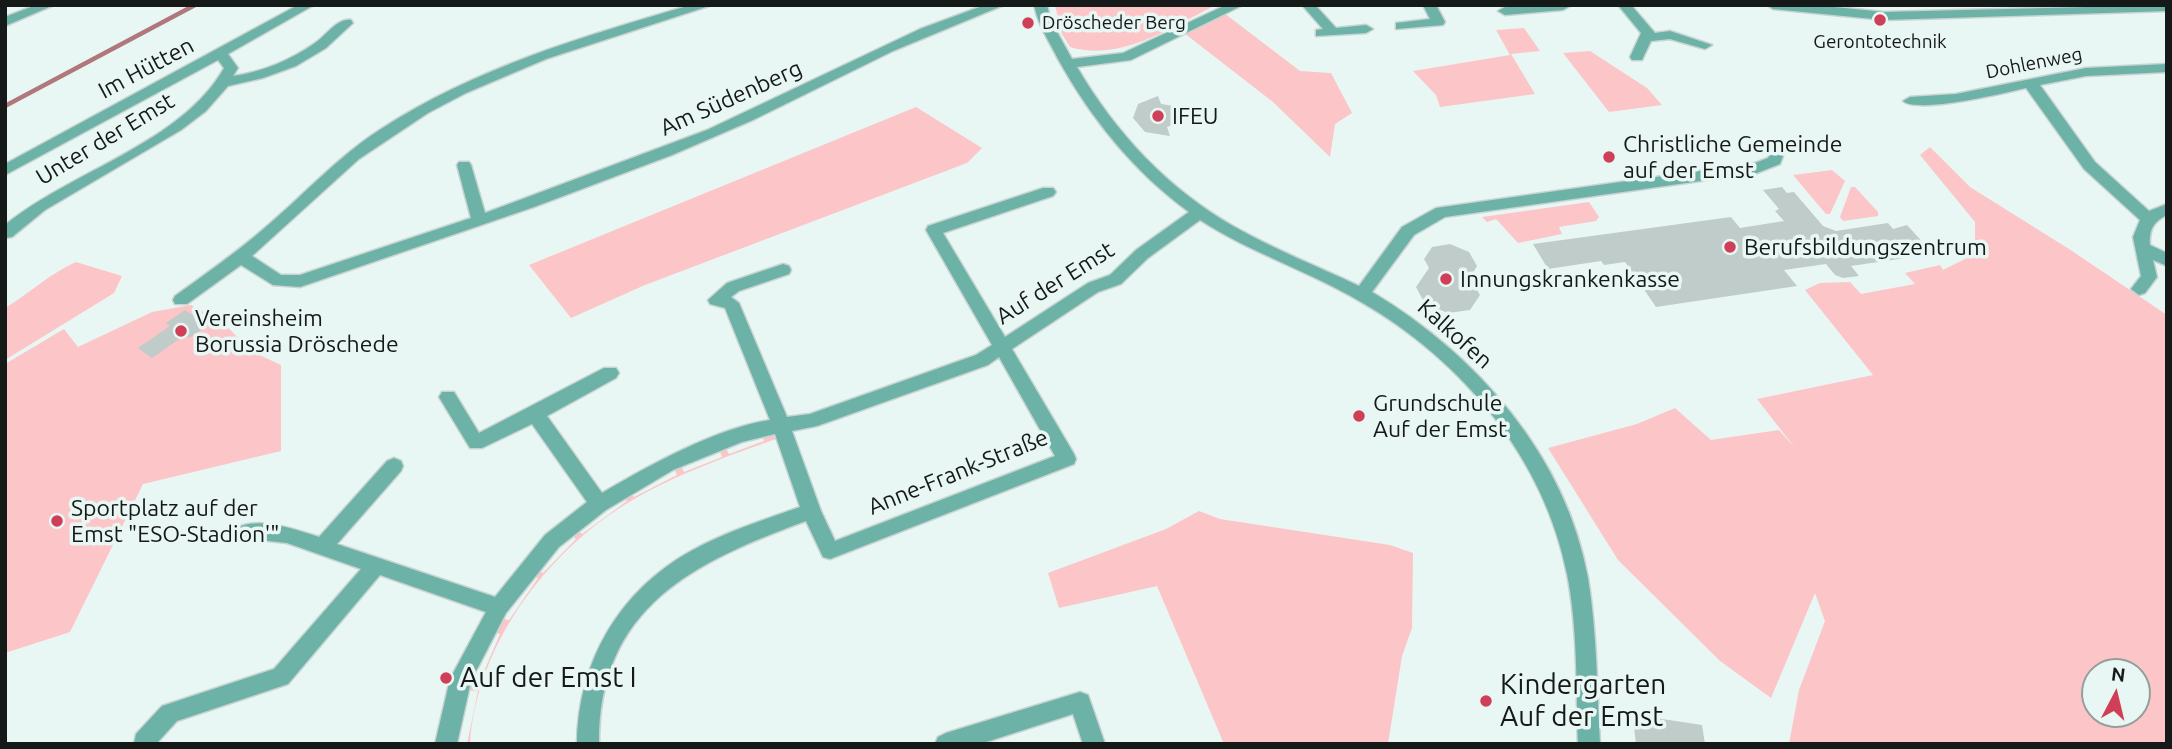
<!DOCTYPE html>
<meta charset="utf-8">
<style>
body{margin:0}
#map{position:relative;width:2172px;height:749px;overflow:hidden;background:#e9f7f4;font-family:Ubuntu,sans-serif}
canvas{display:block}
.frame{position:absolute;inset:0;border:7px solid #151a19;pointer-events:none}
.north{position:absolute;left:2081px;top:658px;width:70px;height:70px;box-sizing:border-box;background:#e9f7f4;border:2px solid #949f9c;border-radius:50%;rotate:7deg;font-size:19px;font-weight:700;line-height:28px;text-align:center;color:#151a19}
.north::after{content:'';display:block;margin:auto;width:24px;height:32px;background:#cf3f57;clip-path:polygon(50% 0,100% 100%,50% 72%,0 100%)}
</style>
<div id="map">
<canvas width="2172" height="749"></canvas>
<div class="frame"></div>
<div class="north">N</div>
</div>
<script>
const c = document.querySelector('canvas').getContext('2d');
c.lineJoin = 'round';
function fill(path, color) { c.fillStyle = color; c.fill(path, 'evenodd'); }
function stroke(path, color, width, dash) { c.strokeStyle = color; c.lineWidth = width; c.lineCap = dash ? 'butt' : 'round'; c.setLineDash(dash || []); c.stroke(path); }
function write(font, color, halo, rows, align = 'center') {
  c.font = font + ' Ubuntu,sans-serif'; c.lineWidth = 7; c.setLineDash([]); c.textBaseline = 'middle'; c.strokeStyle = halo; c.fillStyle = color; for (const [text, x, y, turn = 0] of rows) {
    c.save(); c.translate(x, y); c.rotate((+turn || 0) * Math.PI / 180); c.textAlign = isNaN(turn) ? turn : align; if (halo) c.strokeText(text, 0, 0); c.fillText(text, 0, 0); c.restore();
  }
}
fill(new Path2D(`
 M1055,5H1216C1171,27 1122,62 1070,47L1062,34Z
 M1224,13L1300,71L1331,73L1352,113L1335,124L1330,157L1273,102L1184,33Z
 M1524,28L1540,51L1511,54L1535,94L1440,107L1436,95L1413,71L1510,55L1496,30Z
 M1590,51L1647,88L1662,105L1609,112L1563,53Z
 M916,107L982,148L967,163L645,285L571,318L529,265Z
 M1930,147L1970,187L2069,249L2167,315V744H1789L1799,690L1825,621L1815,593L1771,698L1720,661L1618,560L1548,448L1637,424L1675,408L1711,440L1779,430L1795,448L1757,399L1873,375L1805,290L1820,283L1850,282L1861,294L1915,284L1905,273L1940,265L1943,270L1975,254V222L1920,155ZM2095,672H2137V714H2095Z
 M1832,170L1845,181L1830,214H1826L1793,175Z
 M1851,187H1855L1878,212V216L1843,221L1840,217Z
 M1589,202L1599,217L1596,221L1559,227L1562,234L1518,243L1496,219L1487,222L1482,217Z
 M76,262L122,276L114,293L5,360V308C30,293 49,274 76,262Z
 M191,305L222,322L253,352L281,365V451L143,484L70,632L5,653V364L64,329L78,347L152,312Z
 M762,434H772L776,439C731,455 685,471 643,494C553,543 477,640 470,744H467L478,691L465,690L467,684L479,683L500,634L490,631L498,618L509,620L538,578L529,574L534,568L543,573L576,539L569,533L576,529L582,534L627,501L622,494L628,491L634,497L677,475L674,467L680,464L684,472L722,457L719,449L725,447L729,454L764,441Z
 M1199,511L1220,519L1390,545L1413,553L1412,628L1402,656L1388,744H1224L1157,586L1059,608L1048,573L1166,529Z`), '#fcc5c8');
stroke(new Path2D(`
 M5,106L195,5`), '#b0787c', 4.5);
fill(new Path2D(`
 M1158,96L1161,104L1174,106L1182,114L1179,123L1167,127L1170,136L1145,132L1133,118L1138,104Z
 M1782,187L1787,193L1794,192L1823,226L1836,231L1888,223L1893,229L1907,225L1929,249L1920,251L1926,255L1851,266L1859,276L1843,278L1835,275L1826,264L1784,270L1797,286L1656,307L1625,262L1604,265L1601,261L1548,269L1533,244L1731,217L1740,228L1784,221L1775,211L1779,209L1763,190Z
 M1450,244L1469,252L1477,266L1470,278L1480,295L1470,310L1448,313L1425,304L1416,287L1429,268L1424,259L1432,247Z
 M185,310L208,325L189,338L185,335L152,358L138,348L170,326L166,323Z
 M1632,711L1649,714V717L1702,725L1705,744H1636Z`), '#bfccc9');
const minor = new Path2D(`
 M36,5H54L5,26V17Z
 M298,5H314L228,54L238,68L233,76C262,72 291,60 315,43C326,36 337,18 351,20L353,23L326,48L296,66L263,78L228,86L206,111L181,130L45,210L12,237L5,238V225C71,171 182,143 224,68L218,60L5,175V164Z
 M691,5H712L546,59L466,93L428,113L359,159L252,256L281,275H300L471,218L457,165L459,162H469L471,165L485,213L707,130L920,29L985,5H1004L893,51L753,120L672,155L534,207L300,287L273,285L241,265L187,304H175L173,300L175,296C204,275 233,255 260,232C301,198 336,158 381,129C475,68 584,36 691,5Z
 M1034,5H1047L1051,21L1072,59L1123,53L1226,5H1243L1131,60L1077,67C1115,132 1167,188 1233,226C1273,249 1317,266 1359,286L1402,227L1436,208L1755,163L1768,158L1771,153H1781L1783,156L1780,164L1757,173L1445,217L1414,235L1372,292C1476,354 1566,456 1588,578C1597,633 1597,689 1600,744H1578C1576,687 1578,629 1567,574C1544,458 1462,360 1361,302C1309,271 1251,253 1200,220L1148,258L1121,284L1098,292L1012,349L1074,454L1076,459L1074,464L830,559L823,557L806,521C694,562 598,607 599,744H577C578,662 619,591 691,551C725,532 763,520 800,507L775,434L742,442L673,470L606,510L559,547L506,613L471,681L457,744H435L450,679L486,612L380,575L288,684L177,721L156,744H134L136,734L162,706L274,669L361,569L287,543L241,538L238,532L241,526C265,518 296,530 319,537L387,461L394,458L401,461L403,466L401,471L337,544L495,597L545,535L587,502L532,424L482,448H470L439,397L442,392H454L479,433L604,368H616L619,373L616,378L547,416L602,493C648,466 716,428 770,420L725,308L710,304L708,300L727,283L783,264L789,266L791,270L789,274L739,291L731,297L739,303L787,417L810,414L976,355L992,345L926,230L928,226L1043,188H1053L1056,192L1053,196L943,233L1005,337L1088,283L1110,275L1136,250L1189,212C1134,172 1090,117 1058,59C1049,41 1038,25 1034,5ZM999,357L1055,456L835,541L821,511L792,431L817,426L988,365Z
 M1302,5H1315L1336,28L1366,25L1373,29L1366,33L1316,36V30L1323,29Z
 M1423,5H1436L1445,22L1443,25L1396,29V23L1430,19Z
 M1526,5H1569L1570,6L1563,10L1505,15L1498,11L1505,7Z
 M1618,5H1631L1655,33L1670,31L1712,45L1705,49L1670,39L1651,41L1642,60H1632L1630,57L1641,33Z
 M1767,5H1815L1884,12L2167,5V11L1884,20L1773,9Z
 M2167,64V72L2086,76L2040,85L2095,162L2149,211L2167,204V215C2153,222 2149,230 2150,245L2167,253V266L2153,260L2157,277L2145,293L2139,295L2131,289L2141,276L2133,237L2140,220L2084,169L2026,88C2005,93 1917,114 1903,101L1910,97L1956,94L2086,68Z
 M1080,692L1088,695L1105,744H1083L1073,714L980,744H935L938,737L946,733Z`);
stroke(minor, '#c7d4d1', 3);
fill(minor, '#6db2a7');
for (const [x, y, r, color] of [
 [1880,20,7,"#cf3f57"],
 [1028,23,7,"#cf3f57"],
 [1158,116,7,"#cf3f57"],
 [1609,157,7,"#cf3f57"],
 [1730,247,7,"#cf3f57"],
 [1446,279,7,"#cf3f57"],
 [181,331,7,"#cf3f57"],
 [1359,416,7,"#cf3f57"],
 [57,521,7,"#cf3f57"],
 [446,678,7,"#cf3f57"],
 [1486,701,7,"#cf3f57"]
]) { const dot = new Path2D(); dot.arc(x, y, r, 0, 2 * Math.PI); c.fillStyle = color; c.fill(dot); stroke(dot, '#e9f7f4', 2.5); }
write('19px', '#151a19', '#e9f7f4', [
 ["Dröscheder Berg",1042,23],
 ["Gerontotechnik",1880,42,"center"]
], 'left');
write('19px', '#151a19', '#e9f7f4', [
 ["Dohlenweg",2034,63,-11]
]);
write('23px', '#151a19', '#e9f7f4', [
 ["Im Hütten",146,68,-28],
 ["Am Südenberg",731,98,-24],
 ["Unter der Emst",105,139,-31],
 ["Auf der Emst",1055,283,-32],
 ["Kalkofen",1455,334,42],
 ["Anne-Frank-Straße",958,472,-22]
]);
write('23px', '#151a19', '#e9f7f4', [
 ["IFEU",1172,116],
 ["Christliche Gemeinde",1623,144],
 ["auf der Emst",1623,170],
 ["Berufsbildungszentrum",1744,247],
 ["Innungskrankenkasse",1460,279],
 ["Vereinsheim",195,318],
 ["Borussia Dröschede",195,344],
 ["Grundschule",1373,403],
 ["Auf der Emst",1373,429],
 ["Sportplatz auf der",71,508],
 ["Emst \"ESO-Stadion'\"",71,534]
], 'left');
write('28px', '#151a19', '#e9f7f4', [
 ["Auf der Emst I",460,678],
 ["Kindergarten",1500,685],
 ["Auf der Emst",1500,717]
], 'left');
</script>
